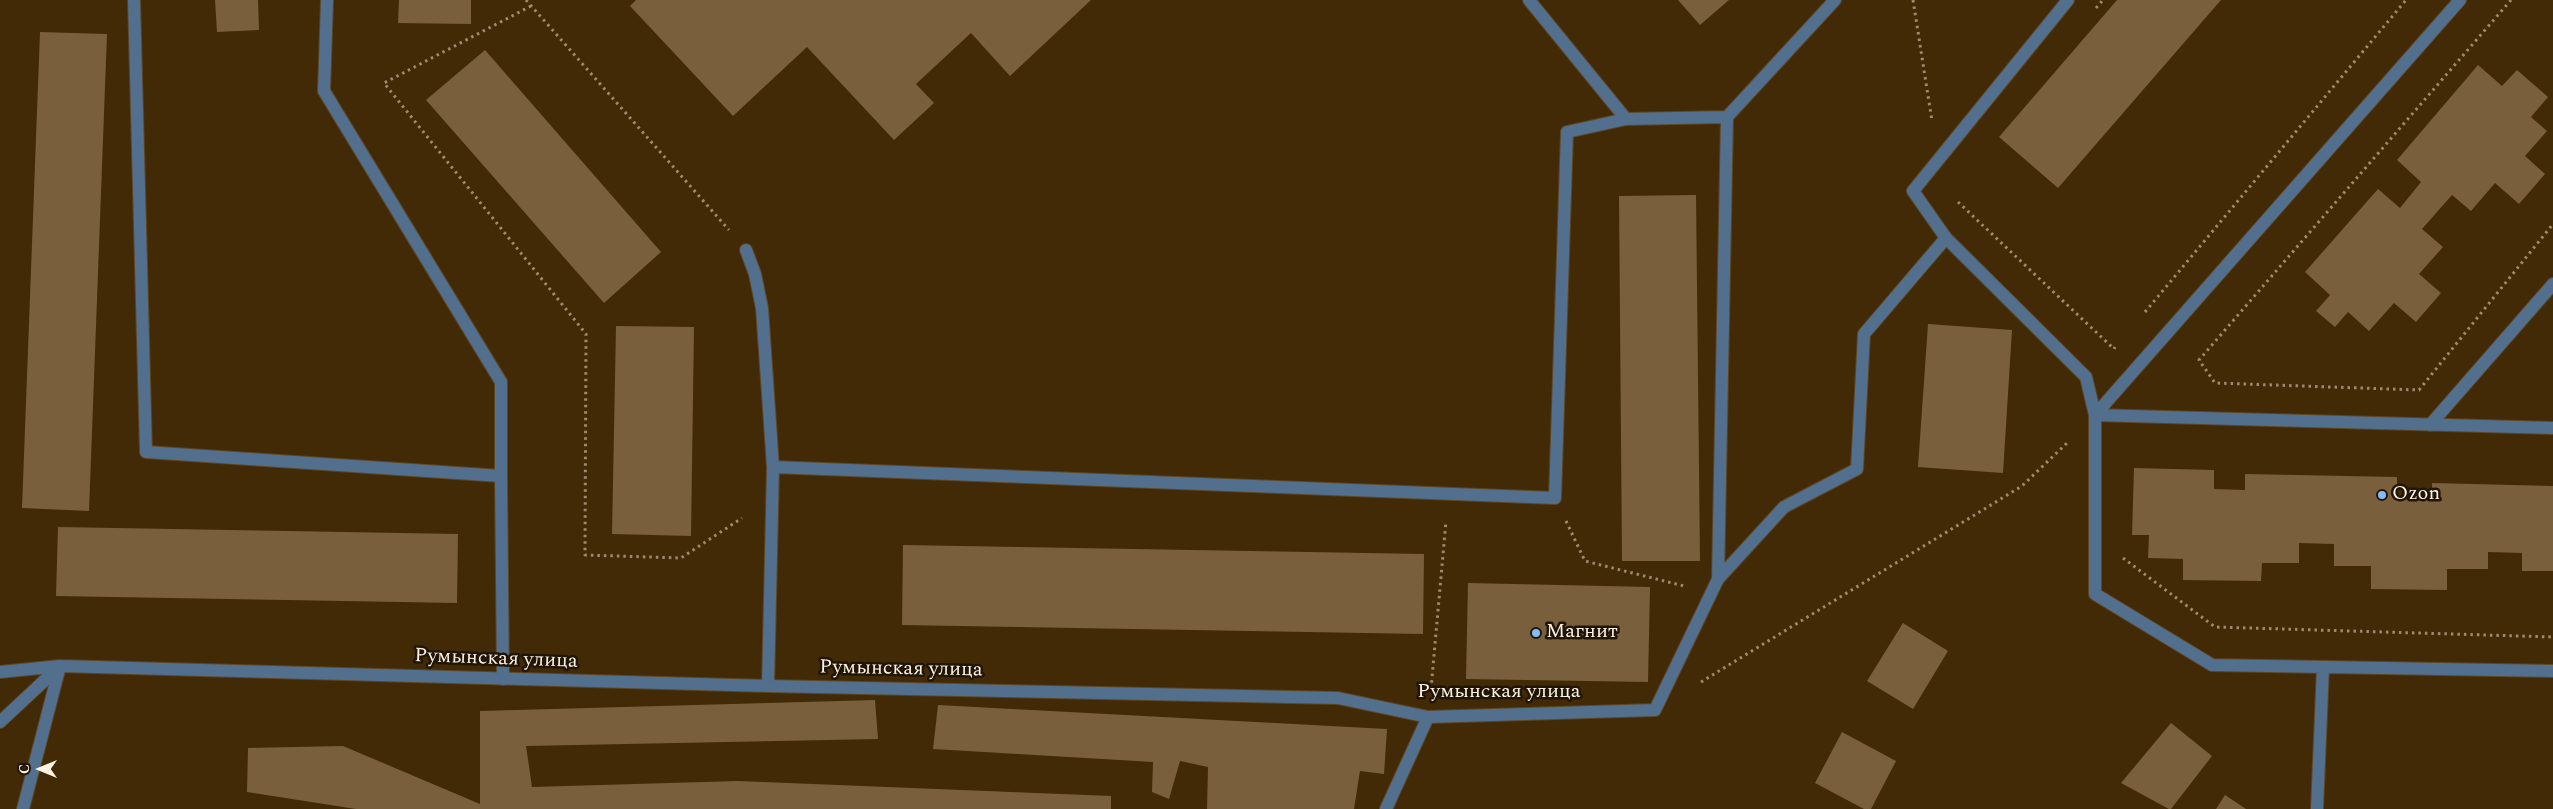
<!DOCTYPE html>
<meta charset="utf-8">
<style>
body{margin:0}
#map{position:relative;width:2553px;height:809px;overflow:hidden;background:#422a06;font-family:Spectral,serif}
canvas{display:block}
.north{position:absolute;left:15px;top:744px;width:50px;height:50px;-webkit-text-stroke:4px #201507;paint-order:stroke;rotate:270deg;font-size:14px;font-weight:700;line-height:20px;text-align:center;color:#fef2e3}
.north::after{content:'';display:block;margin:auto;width:18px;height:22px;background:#fef2e3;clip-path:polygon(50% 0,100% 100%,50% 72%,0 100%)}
</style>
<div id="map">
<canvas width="2553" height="809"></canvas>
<div class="north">С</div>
</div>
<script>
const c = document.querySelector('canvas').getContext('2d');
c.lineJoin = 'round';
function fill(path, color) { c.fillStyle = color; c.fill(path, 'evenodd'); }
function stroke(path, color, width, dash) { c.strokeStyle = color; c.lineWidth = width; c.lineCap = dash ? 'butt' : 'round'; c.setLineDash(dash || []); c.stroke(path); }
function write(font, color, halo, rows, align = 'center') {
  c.font = font + ' Spectral,serif'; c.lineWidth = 5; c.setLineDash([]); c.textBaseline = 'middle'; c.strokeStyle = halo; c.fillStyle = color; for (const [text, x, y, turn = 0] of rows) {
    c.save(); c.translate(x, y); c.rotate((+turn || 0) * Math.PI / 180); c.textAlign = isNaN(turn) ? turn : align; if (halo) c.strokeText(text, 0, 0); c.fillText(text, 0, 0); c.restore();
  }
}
fill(new Path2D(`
 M215,0H258L259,30L217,32Z
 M399,0H471V24L398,23Z
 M636,0H1091L1010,76L971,33L916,84L934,103L894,140L807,47L733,116L630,6Z
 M1678,0H1729L1700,25Z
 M2117,0H2221L2058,188L1999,137Z
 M40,32L107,34L89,511L22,508Z
 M485,50L661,252L604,303L426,100Z
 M2478,65L2502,86L2517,70L2548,97L2531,117L2547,131L2525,156L2545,174L2519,204L2495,183L2471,211L2452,195L2422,229L2443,247L2419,274L2441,293L2416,322L2394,303L2369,331L2348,312L2335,327L2316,311L2330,295L2305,272L2378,189L2400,208L2421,182L2397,160Z
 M1696,195L1700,561H1622L1619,196Z
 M1928,324L2012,330L2003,473L1918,467Z
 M616,326L694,327L691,536L612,534Z
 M2134,468L2214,470V489L2245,490V474L2397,477V499L2432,500V483L2553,486V571H2522V553L2488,552V569H2447V590L2371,589V566H2334V544L2299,543V563H2262L2261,581L2183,580V559L2148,558L2149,535H2132Z
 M58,527L458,534L457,603L56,596Z
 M903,545L1424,554L1423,634L902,625Z
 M1468,583L1650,587L1648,682L1466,679Z
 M1903,623L1948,651L1913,709L1867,681Z
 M875,700L878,739L526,746L532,787L738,781L1111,796V809H356L247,792L248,748L343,746L480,804V711Z
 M938,705L1387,729L1384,774L1360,771L1354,809H1207L1208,767L1180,761L1169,799L1152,792L1153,762L933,749Z
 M2171,723L2212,756L2171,809H2169L2121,783Z
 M1842,732L1896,761L1871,809H1864L1815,783Z
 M2225,795L2246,809H2216Z`), '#7a5f3d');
const lane = new Path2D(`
 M134,0L146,452L501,476V382L324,91L327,0
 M1529,0L1626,119L1727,117
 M2460,0L2095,415L2553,428
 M1946,238L2086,377L2095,415V594L2212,665L2553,671
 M746,250L755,274L762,308L773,467L768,686
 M2430,425L2553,284
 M773,467L1555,498L1567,132L1626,119
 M501,476L503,679
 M1718,579L1784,507L1857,469L1864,334L1946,238L1913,191L2068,0
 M1718,579L1727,117L1835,0
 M1386,809L1428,717
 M2317,809L2323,667`);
const street = new Path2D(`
 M0,672L60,666L768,686L1338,698L1428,717L1655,710L1718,579
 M0,722L60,666
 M23,809L60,666`);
stroke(lane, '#5c4625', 14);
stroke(street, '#5c4625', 14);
stroke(new Path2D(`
 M526,0L729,230
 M1913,0L1932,121
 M2511,0L2199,360L2215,383L2419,390L2553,224
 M531,6L384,83L586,334L585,555L681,558L742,518
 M2096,8L2103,0
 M1958,202L2114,349L2115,347
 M2145,312L2406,0
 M1566,521L1585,561L1684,586
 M2123,558L2215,627L2553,637
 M1701,682L2022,486L2067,443
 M1431,689L1446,521`), '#9d8a70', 3, [2.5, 4]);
stroke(lane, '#536f8e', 12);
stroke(street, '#536f8e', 12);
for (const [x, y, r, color] of [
 [2382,495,5,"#83bcfb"],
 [1536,633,5,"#83bcfb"]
]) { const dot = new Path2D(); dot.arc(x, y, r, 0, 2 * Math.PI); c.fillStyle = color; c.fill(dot); stroke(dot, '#201507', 2); }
write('20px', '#fef2e3', '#201507', [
 ["Ozon",2392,495],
 ["Магнит",1546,633]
], 'left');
write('20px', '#fef2e3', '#201507', [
 ["Румынская улица",496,660,2],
 ["Румынская улица",901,670,1],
 ["Румынская улица",1499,693]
]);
</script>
